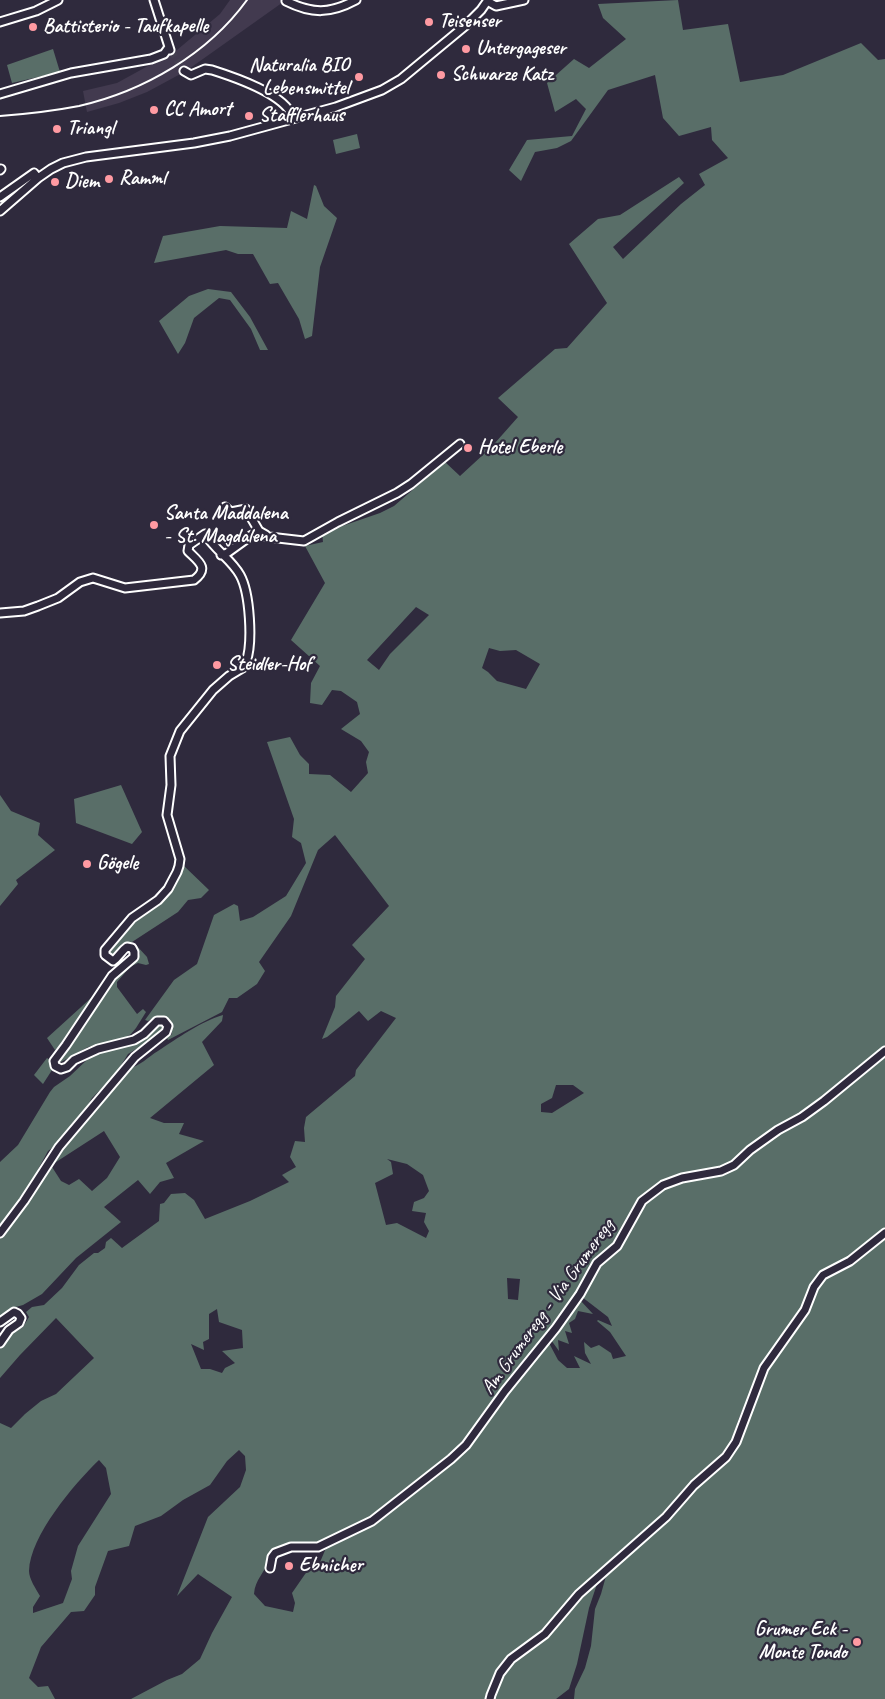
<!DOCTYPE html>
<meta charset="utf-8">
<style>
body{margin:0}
canvas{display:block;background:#2f2a3d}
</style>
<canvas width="885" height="1699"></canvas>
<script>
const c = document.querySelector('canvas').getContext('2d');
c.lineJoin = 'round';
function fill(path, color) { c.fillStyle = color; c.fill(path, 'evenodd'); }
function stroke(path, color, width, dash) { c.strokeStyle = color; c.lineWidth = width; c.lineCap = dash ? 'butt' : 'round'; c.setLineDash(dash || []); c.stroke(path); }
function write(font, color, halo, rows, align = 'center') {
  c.font = font + ' Caveat,sans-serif'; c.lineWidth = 4.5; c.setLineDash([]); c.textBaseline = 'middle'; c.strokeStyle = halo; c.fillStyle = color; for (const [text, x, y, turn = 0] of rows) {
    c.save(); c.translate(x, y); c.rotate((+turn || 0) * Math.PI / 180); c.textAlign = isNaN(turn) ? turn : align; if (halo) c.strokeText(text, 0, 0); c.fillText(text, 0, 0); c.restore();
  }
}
fill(new Path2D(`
 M230,0H286L186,71L147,92L119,103L87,112L83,91L117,83L177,50L220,14Z`), '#423a4f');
fill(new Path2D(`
 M678,0L683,30L728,24L740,82L783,75L861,43L878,60L885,59V1048L821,1101L748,1148L729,1164L721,1168L681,1175L641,1199L628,1219L623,1232L613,1246L596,1259L578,1292L552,1328L500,1393L464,1443L448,1458L371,1518L316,1545L295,1544L269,1559C265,1573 255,1579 254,1594L265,1606L293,1612L295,1603L292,1593L310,1567H318L326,1548L375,1523L451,1464L468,1447L508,1393L549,1343L558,1360L567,1368H580L574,1356L591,1364L585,1353L584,1342L591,1348L599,1345L611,1353L613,1359L626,1356L610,1332L597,1321L598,1320L612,1326L608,1317L582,1297L599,1264L619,1247L644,1203L665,1188L683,1181L721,1174L780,1134L804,1120L885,1054V1229L849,1258L822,1273L803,1309L762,1366L739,1418L732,1440L723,1456L664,1515L577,1593L555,1616L558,1621L581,1596L598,1581L589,1608L577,1664L569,1689L556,1699H131L167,1680L182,1674L200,1659L212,1633L232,1597L198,1574L177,1596L208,1517L240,1487L246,1470L245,1456L239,1450L227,1461L210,1485L183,1500L161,1516L135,1526L129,1546L108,1551L95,1587V1595L84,1611L71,1612L41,1647L29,1678L38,1687L48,1686L55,1699H0V1423L11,1428L25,1414L41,1401L56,1394L94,1358L56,1318L20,1355L0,1378V1349L12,1334L23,1327L29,1317L26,1312L32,1307L44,1305L62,1288L79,1265L94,1253H98L105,1248L106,1242L111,1238L122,1248L159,1221L160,1204L164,1203L171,1194L185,1193L194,1200L205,1219L250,1201L289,1182L282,1175L296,1167L290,1157L295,1141L305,1142L304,1128L306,1117L355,1076L356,1070L396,1018L381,1011L368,1021L359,1011L327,1037L322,1039L335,1007L336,996L365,959L352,945L389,906L335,835L318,850L291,916L259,962L265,971L257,984L237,998H229L222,1012L168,1040L167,1038L172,1034C173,1019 159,1012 148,1021L145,1020L174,980L197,964L214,915L234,904L238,906L240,921L253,917L286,896L306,863L301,843L292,837L294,819L267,742L290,737L300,755L309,764V774L330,775L351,792L368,773L366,762L369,752L361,741L341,729L360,714L357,702L341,691L332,690L322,705L310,703L311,683L320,666L291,640L325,583L305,546L323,542L322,533L380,513L394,506L445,462L460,476L485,453L482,449L490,441L495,443L518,417L498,398L555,349L567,348L607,303L569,244L598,219L620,215L679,177L684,183L613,247L623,259L681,204L705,185L699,174L728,158L712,140L711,127L679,136L663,118L655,75L608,90L571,141L557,148L535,152L521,181L509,170L527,140L572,136L586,109L576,99L555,112L547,83L574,59L589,68L626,39L603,18L598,4ZM416,607L429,615L390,654L379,670L367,660ZM489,648L500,651L516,650L540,664L526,689L497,681L488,672L482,668ZM556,1085H573L584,1093L552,1113L541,1112V1104L552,1098ZM387,1159L407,1164L423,1175L429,1191L424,1198L414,1202L412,1211L426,1213L424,1222L429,1231L426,1238L397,1223L386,1225L375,1183L393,1174L391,1162ZM507,1278L520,1279L518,1300L508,1299ZM217,1309L219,1322L242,1330L243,1348L222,1351L235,1363L225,1368L222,1373L210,1369H201L191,1344L204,1350L203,1342L209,1339V1314ZM99,1460L106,1468L111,1494L78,1546L71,1571L72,1579L63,1603L33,1613V1607L40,1596C36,1589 29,1579 29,1571C30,1536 74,1484 99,1460Z
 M53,49L60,72L12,83L7,65Z
 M357,134L360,148L336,154L333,140Z
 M314,185L316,186L324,206L337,218L320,267L312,336L305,339L299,319L278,283L270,284L253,254H238L226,250L154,263L163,236L220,226L287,228L291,211L307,219Z
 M208,289L231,292L250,317L268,350H260L251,329L230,300L219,298L194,318L185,343L178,354L159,321L189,296Z
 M121,785L142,832L132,844L76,823L74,799Z
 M0,795L11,811L40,823L38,835L55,850L16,880L18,884L0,906Z
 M183,865L209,890L201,898L188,900L178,912L132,942C123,943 119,945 116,954L110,955L109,952L110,948L138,916L139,919L144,916L142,914C163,904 175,888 183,865Z
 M136,945L147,957L149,964L146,965L138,963L130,967L117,982V987L137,1014L143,1009L146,1012L136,1028L131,1034L126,1037L88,1047L61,1062L59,1060L101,1001L113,979L139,956L140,953L135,946Z
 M91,998L94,999L66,1040L55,1050L47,1038Z
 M223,1015L222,1021L202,1042L214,1065L150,1118L164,1123H184L179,1134L204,1141L166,1163L174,1178L160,1182L150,1194L138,1180L104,1207L121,1222L76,1258L42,1294L23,1305L12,1308L0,1318V1238L28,1201L49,1167H52L61,1181L69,1185L79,1179L92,1191L107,1178L120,1157L104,1131L53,1164L51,1163L128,1069C140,1066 148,1057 158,1051C176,1039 202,1021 223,1015Z
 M157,1024L163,1025L164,1028L161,1034L128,1054L115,1075L92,1098L81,1117L57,1144L48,1151L24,1195L11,1213L0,1224V1162L18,1145L50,1092L54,1087L70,1076L90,1057L104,1050L130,1046L137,1042Z
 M47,1058L50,1060L52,1070L43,1084L34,1075Z
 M885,1235V1699H574L575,1689L585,1668L591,1646L595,1609L601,1594L606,1576L668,1519L696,1487L728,1459L766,1369L817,1287L826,1277Z
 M580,1300L593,1314L578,1311L575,1319L569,1323L572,1333L565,1331L569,1344L558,1340L559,1351L551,1340Z`), '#596e68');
stroke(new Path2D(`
 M171,51L184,71`), '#443f50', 7, [7, 3.5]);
const minor = new Path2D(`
 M154,0L170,50
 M286,1C312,14 330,14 356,0
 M487,1L496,6L524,0
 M0,22L36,11L58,0
 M184,71L191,75L205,69L212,70C234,77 286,94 293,118
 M0,94L71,73L151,59L164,54L169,47
 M0,170L1,169
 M0,197L34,173L38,178
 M0,211L38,178L51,169L63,163L86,157L194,143L230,136L336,107L382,90L401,79L465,26L481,10L488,0
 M225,507L231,512L246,509L259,531L266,535
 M221,555L227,553L252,535L304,541L338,522L397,493L411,484L460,444
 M0,613L24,611L38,606L58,598L80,582L93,578L125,588L194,580C210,568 198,561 188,551L189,545L205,534C216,551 231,559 240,575C250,593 253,643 246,662
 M0,1233L24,1201L59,1147L135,1057L166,1032L168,1026L164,1021H157L144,1034L134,1040L98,1049L74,1060L67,1067L61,1069L55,1066L54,1061L66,1045L112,976L134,957V952L132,948L127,947C121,951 119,957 113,961L105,955V950L132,918L158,900L168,889L177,872L179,866L180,859L167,815L171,785L170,756L180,731L213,690L229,676L244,667
 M0,1322L14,1312L18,1314L21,1318L19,1323L9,1330L0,1343
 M270,1568L272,1557L275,1553L291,1547H318L372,1521L451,1459L466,1445L505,1391L556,1328L580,1294L597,1263L617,1246L642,1201L663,1185L682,1178L721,1171L734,1165L750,1150L778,1130L802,1117L824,1101L885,1051
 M490,1699L491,1695L500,1673L511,1659L545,1634L579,1594L666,1517L694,1485L726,1457L736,1442L764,1368L805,1310L814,1287L823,1275L850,1261L885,1233`);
stroke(minor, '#fff', 11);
stroke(minor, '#2f2a3d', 7);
stroke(new Path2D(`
 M0,116C27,114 53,111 79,106C144,91 208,54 247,0`), '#fff', 2);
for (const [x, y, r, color] of [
 [429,22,5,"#ff9aa2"],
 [33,27,5,"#ff9aa2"],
 [466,49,5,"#ff9aa2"],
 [441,75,5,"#ff9aa2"],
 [359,77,5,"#ff9aa2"],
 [154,110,5,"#ff9aa2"],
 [249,116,5,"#ff9aa2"],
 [57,129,5,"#ff9aa2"],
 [109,179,5,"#ff9aa2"],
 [55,182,5,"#ff9aa2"],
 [468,448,5,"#ff9aa2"],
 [154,525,5,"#ff9aa2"],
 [217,665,5,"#ff9aa2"],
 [87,864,5,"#ff9aa2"],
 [289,1566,5,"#ff9aa2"],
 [857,1642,5,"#ff9aa2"]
]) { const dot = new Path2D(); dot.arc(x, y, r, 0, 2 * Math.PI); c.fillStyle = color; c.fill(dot); stroke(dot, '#2f2a3d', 2); }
write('bold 20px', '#fff', '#2f2a3d', [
 ["Teisenser",439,22],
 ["Battisterio - Taufkapelle",43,27],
 ["Untergageser",476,49],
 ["Naturalia BIO",349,66,"right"],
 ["Lebensmittel",349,89,"right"],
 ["Schwarze Katz",451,75],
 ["CC Amort",164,110],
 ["Stafflerhaus",259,116],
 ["Triangl",67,129],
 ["Ramml",119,179],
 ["Diem",65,182],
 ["Hotel Eberle",478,448],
 ["Santa Maddalena",164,514],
 ["- St. Magdalena",164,537],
 ["Steidler-Hof",227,665],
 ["Gögele",97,864],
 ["Ebnicher",299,1566],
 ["Grumer Eck -",847,1630,"right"],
 ["Monte Tondo",847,1653,"right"]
], 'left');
write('20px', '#fff', '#2f2a3d', [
 ["Am Grumeregg - Via Grumeregg",548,1307,-54]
]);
</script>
